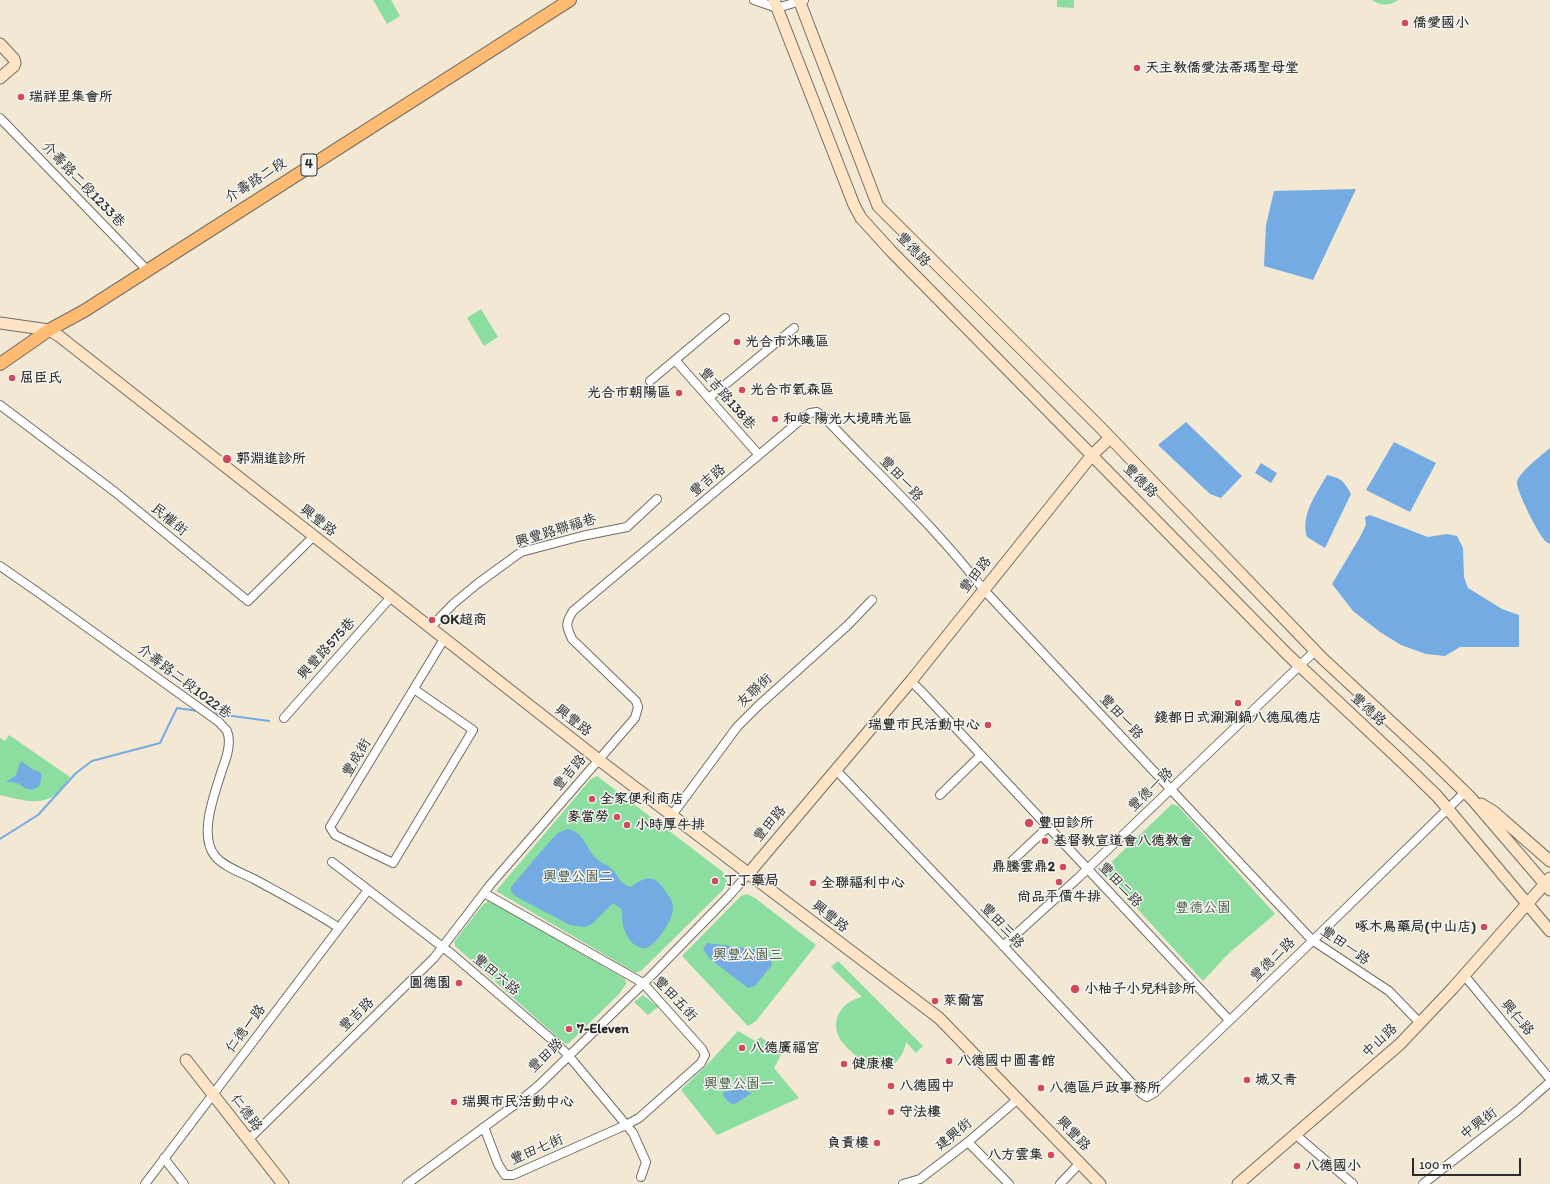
<!DOCTYPE html>
<meta charset="utf-8">
<style>
body{margin:0}
#map{position:relative;width:1550px;height:1184px;overflow:hidden;background:#f2e8d3;font-family:Itim,sans-serif}
canvas{display:block}
.scale{position:absolute;left:1412px;top:1158px;width:109px;height:18px;box-sizing:border-box;border:2px solid #2b2b2b;border-top:0;padding-left:5px;font-size:12px;line-height:14px;white-space:nowrap;color:#2b2b2b;-webkit-text-stroke:3px #f6f6f2;paint-order:stroke}
</style>
<div id="map">
<canvas width="1550" height="1184"></canvas>
<div class="scale">100 m</div>
</div>
<script>
const c = document.querySelector('canvas').getContext('2d');
c.lineJoin = 'round';
function fill(path, color) { c.fillStyle = color; c.fill(path, 'evenodd'); }
function stroke(path, color, width, dash) { c.strokeStyle = color; c.lineWidth = width; c.lineCap = dash ? 'butt' : 'round'; c.setLineDash(dash || []); c.stroke(path); }
function write(font, color, halo, rows, align = 'center') {
  c.font = font + ' Itim,"LXGW WenKai TC",sans-serif'; c.lineWidth = 3; c.setLineDash([]); c.textBaseline = 'middle'; c.strokeStyle = halo; c.fillStyle = color; for (const [text, x, y, turn = 0] of rows) {
    c.save(); c.translate(x, y); c.rotate((+turn || 0) * Math.PI / 180); c.textAlign = isNaN(turn) ? turn : align; if (halo) c.strokeText(text, 0, 0); c.fillText(text, 0, 0); c.restore();
  }
}
fill(new Path2D(`
 M373,0H391L400,16L387,24Z
 M1057,0H1074V8L1057,7Z
 M1372,0H1398C1390,6 1381,6 1372,0Z
 M481,309L498,337L484,346L467,318Z
 M9,735L70,777C66,782 63,788 58,792C42,808 19,799 0,795V738L5,741Z
 M597,776L723,872L727,882L723,890L642,970L636,973L496,891L591,779Z
 M1172,804L1178,806L1275,914L1228,954L1203,981L1105,873V868Z
 M747,894L755,898L816,945L756,1021L748,1026L682,956L741,896Z
 M488,901L493,903L625,979L626,984L619,994L568,1044L563,1042L455,946L454,942L482,906Z
 M838,961L923,1046L916,1053L906,1042C904,1060 885,1077 866,1065C860,1060 844,1046 840,1039C829,1019 843,1001 862,997L831,967Z
 M643,995L658,1007L648,1015L634,1002Z
 M738,1031L755,1041L761,1037L782,1053L774,1068L799,1098L717,1135L681,1090L705,1067Z`), '#8bde9f');
fill(new Path2D(`
 M1356,189L1313,280L1264,266L1266,225L1274,191Z
 M1186,422L1242,476L1221,498L1210,494L1158,445Z
 M1394,442L1436,463L1410,512L1366,490Z
 M1550,448V544C1547,542 1544,541 1543,538C1537,531 1516,490 1517,482C1519,472 1542,455 1550,448Z
 M1261,463L1277,473L1271,483L1255,473Z
 M1327,475C1341,478 1344,481 1351,494L1325,548L1307,537C1300,515 1317,493 1327,475Z
 M1370,515L1428,537L1447,534L1457,536L1463,548L1464,577L1468,588L1502,609L1519,615V647H1460L1445,656L1426,654L1401,645L1380,632L1353,611L1332,584L1360,537L1366,525L1365,517Z
 M21,761L32,769L41,773C43,784 37,793 25,788C23,787 21,785 19,784C15,782 10,782 6,782L16,775Z
 M567,829C584,831 586,849 597,859C602,864 609,865 613,870C620,878 619,883 631,887C647,875 655,875 666,892C670,897 673,902 673,908C674,918 656,946 646,948C643,949 638,947 635,945C627,940 622,926 622,917C622,914 623,911 621,909C619,907 615,905 613,903L592,924L585,927L570,925L515,896L511,891V887L551,840L558,833Z
 M707,943L762,950L770,956L772,965L755,986L748,988L710,959L703,949Z
 M741,1089L752,1093L735,1104H731L724,1097L723,1093L726,1091Z`), '#75abe3');
stroke(new Path2D(`
 M211,713L269,721
 M0,839L38,815L76,773L92,761L160,743L177,708L198,711`), '#75abe3', 2);
const street = new Path2D(`
 M754,0L777,8L804,0
 M0,118L147,270
 M675,360L759,455
 M650,381L725,318
 M709,398L794,328
 M0,405L115,492L248,601L313,537
 M0,566L39,593L219,722C221,725 225,728 227,731C232,743 226,759 222,770C215,793 198,835 215,856C224,867 242,873 254,879C283,895 312,910 339,928
 M430,628L453,604L477,584L521,552L582,536L627,527L657,499
 M911,681L922,692L1229,1020
 M414,689L473,730L393,863L335,835L330,827L444,639
 M284,718L391,597
 M836,770L994,936L1142,1094L1147,1097L1154,1093L1300,953L1465,792
 M940,795L981,755
 M672,815L737,727L758,706L848,625L872,600
 M332,862L453,955L557,1044L568,1055L633,1133L646,1162L641,1177
 M1011,862L1048,827
 M484,893L643,983L702,1049L705,1055L701,1063L639,1118L626,1125L513,1175H505L498,1164L484,1127
 M1003,946L1078,878L1315,651
 M1464,975L1550,1079
 M1296,1135L1353,1184
 M248,1140L434,958L490,885L635,718L638,707L636,701L572,639C566,626 565,624 573,611L803,418L810,413L817,412L824,417C878,474 936,528 984,590L1312,940L1389,991L1420,1023
 M968,1142L1009,1184
 M164,1158L184,1184
 M145,1184L368,890
 M407,1184L521,1100L539,1085L652,975L728,897L749,873
 M903,1184L920,1179L968,1142L1018,1099
 M1060,1184L1080,1163
 M1423,1184L1517,1111L1550,1082`);
const secondary = new Path2D(`
 M774,0L854,205L861,218L891,251L1288,655L1401,761L1437,796L1550,931
 M799,0L878,206L1099,426L1322,658L1431,759L1471,798L1550,890
 M0,44L14,59L15,63L14,66L0,78
 M0,323L49,330L59,336L599,760L939,1018L1100,1184
 M1481,804L1494,812L1550,861
 M749,873L911,681L1092,455L1110,438
 M186,1060L283,1184
 M1238,1184L1400,1044L1453,988L1550,878`);
const primary = new Path2D(`
 M0,364L49,330L84,311L570,0`);
stroke(street, '#716d66', 10);
stroke(secondary, '#716d66', 13);
stroke(primary, '#716d66', 14);
stroke(street, '#fff', 8);
stroke(secondary, '#ffe4c6', 11);
stroke(primary, '#febb71', 12);
for (const [x, y, r, color] of [
 [1405,23,4,"#d1495b"],
 [1137,68,4,"#d1495b"],
 [21,97,4,"#d1495b"],
 [737,342,4,"#d1495b"],
 [12,378,4,"#d1495b"],
 [742,390,4,"#d1495b"],
 [679,393,4,"#d1495b"],
 [775,419,4,"#d1495b"],
 [227,459,5,"#d1495b"],
 [432,620,4,"#d1495b"],
 [1238,703,4,"#d1495b"],
 [988,725,4,"#d1495b"],
 [592,799,4,"#d1495b"],
 [617,817,4,"#d1495b"],
 [1029,823,5,"#d1495b"],
 [627,825,4,"#d1495b"],
 [1045,841,4,"#d1495b"],
 [1063,867,4,"#d1495b"],
 [715,881,4,"#d1495b"],
 [1059,882,4,"#d1495b"],
 [813,883,4,"#d1495b"],
 [1484,927,4,"#d1495b"],
 [459,983,4,"#d1495b"],
 [1075,989,5,"#d1495b"],
 [935,1001,4,"#d1495b"],
 [569,1029,4,"#d1495b"],
 [742,1048,4,"#d1495b"],
 [949,1061,4,"#d1495b"],
 [844,1064,4,"#d1495b"],
 [1247,1080,4,"#d1495b"],
 [891,1086,4,"#d1495b"],
 [1041,1088,4,"#d1495b"],
 [454,1102,4,"#d1495b"],
 [891,1112,4,"#d1495b"],
 [877,1143,4,"#d1495b"],
 [1051,1155,4,"#d1495b"],
 [1297,1166,4,"#d1495b"]
]) { const dot = new Path2D(); dot.arc(x, y, r, 0, 2 * Math.PI); c.fillStyle = color; c.fill(dot); stroke(dot, '#f6f6f2', 1.5); }
for (const [x, y, w] of [
 [309,165,16]
]) { const box = new Path2D(); box.roundRect(x - w / 2, y - 11, w, 22, 3); c.fillStyle = '#f6f6f2'; c.fill(box); stroke(box, '#2b2b2b', 1); }
write('bold 13px', '#2b2b2b', null, [
 ["4",309,165]
]);
write('bold 14px', '#2b2b2b', '#f6f6f2', [
 ["僑愛國小",1413,23],
 ["天主教僑愛法蒂瑪聖母堂",1145,68],
 ["瑞祥里集會所",29,97],
 ["光合市沐曦區",745,342],
 ["屈臣氏",20,378],
 ["光合市氧森區",750,390],
 ["光合市朝陽區",671,393,"right"],
 ["和峻 陽光大境晴光區",783,419],
 ["郭淵進診所",236,459],
 ["OK超商",440,620],
 ["錢都日式涮涮鍋八德風德店",1238,718,"center"],
 ["瑞豐市民活動中心",980,725,"right"],
 ["全家便利商店",600,799],
 ["麥當勞",609,817,"right"],
 ["豐田診所",1038,823],
 ["小時厚牛排",635,825],
 ["基督教宣道會八德教會",1053,841],
 ["鼎騰雲鼎2",1055,867,"right"],
 ["丁丁藥局",723,881],
 ["全聯福利中心",821,883],
 ["尚品平價牛排",1059,897,"center"],
 ["啄木鳥藥局(中山店)",1476,927,"right"],
 ["圓德園",451,983,"right"],
 ["小柚子小兒科診所",1084,989],
 ["萊爾富",943,1001],
 ["7-Eleven",577,1029],
 ["八德廣福宮",750,1048],
 ["八德國中圖書館",957,1061],
 ["健康樓",852,1064],
 ["城又青",1255,1080],
 ["八德國中",899,1086],
 ["八德區戶政事務所",1049,1088],
 ["瑞興市民活動中心",462,1102],
 ["守法樓",899,1112],
 ["負責樓",869,1143,"right"],
 ["八方雲集",1043,1155,"right"],
 ["八德國小",1305,1166]
], 'left');
write('14px', '#2b2b2b', '#f6f6f2', [
 ["介壽路二段",256,181,-33],
 ["介壽路二段1233巷",83,185,46],
 ["豐德路",913,250,46],
 ["豐吉路138巷",727,399,49],
 ["豐田一路",901,479,47],
 ["豐吉路",708,481,-40],
 ["豐德路",1140,481,45],
 ["民權街",169,520,39],
 ["興豐路",318,521,38],
 ["興豐路聯福巷",556,531,-17],
 ["豐田路",976,575,-52],
 ["興豐路575巷",327,649,-48],
 ["介壽路二段1022巷",184,682,37],
 ["友聯街",755,691,-43],
 ["豐德路",1368,710,43],
 ["豐田一路",1121,717,47],
 ["興豐路",573,721,38],
 ["豐成街",357,758,-59],
 ["豐吉路",570,773,-49],
 ["豐德一路",1151,790,-44],
 ["豐田路",770,824,-50],
 ["豐田二路",1120,885,47],
 ["興豐路",830,917,38],
 ["豐田三路",1002,926,47],
 ["豐田一路",1345,946,35],
 ["豐德二路",1273,960,-44],
 ["豐田六路",496,975,40],
 ["豐田五街",675,999,47],
 ["豐吉路",357,1015,-44],
 ["興仁路",1517,1018,50],
 ["仁德一路",246,1029,-53],
 ["中山路",1380,1041,-43],
 ["豐田路",546,1056,-44],
 ["仁德路",246,1113,53],
 ["中興街",1479,1124,-38],
 ["興豐路",1073,1134,46],
 ["建興街",954,1135,-39],
 ["豐田七街",537,1150,-23]
]);
write('14px', '#435848', '#f6f6f2', [
 ["興豐公園二",578,877],
 ["豐德公園",1203,908],
 ["興豐公園三",748,955],
 ["興豐公園一",739,1084]
]);
</script>
